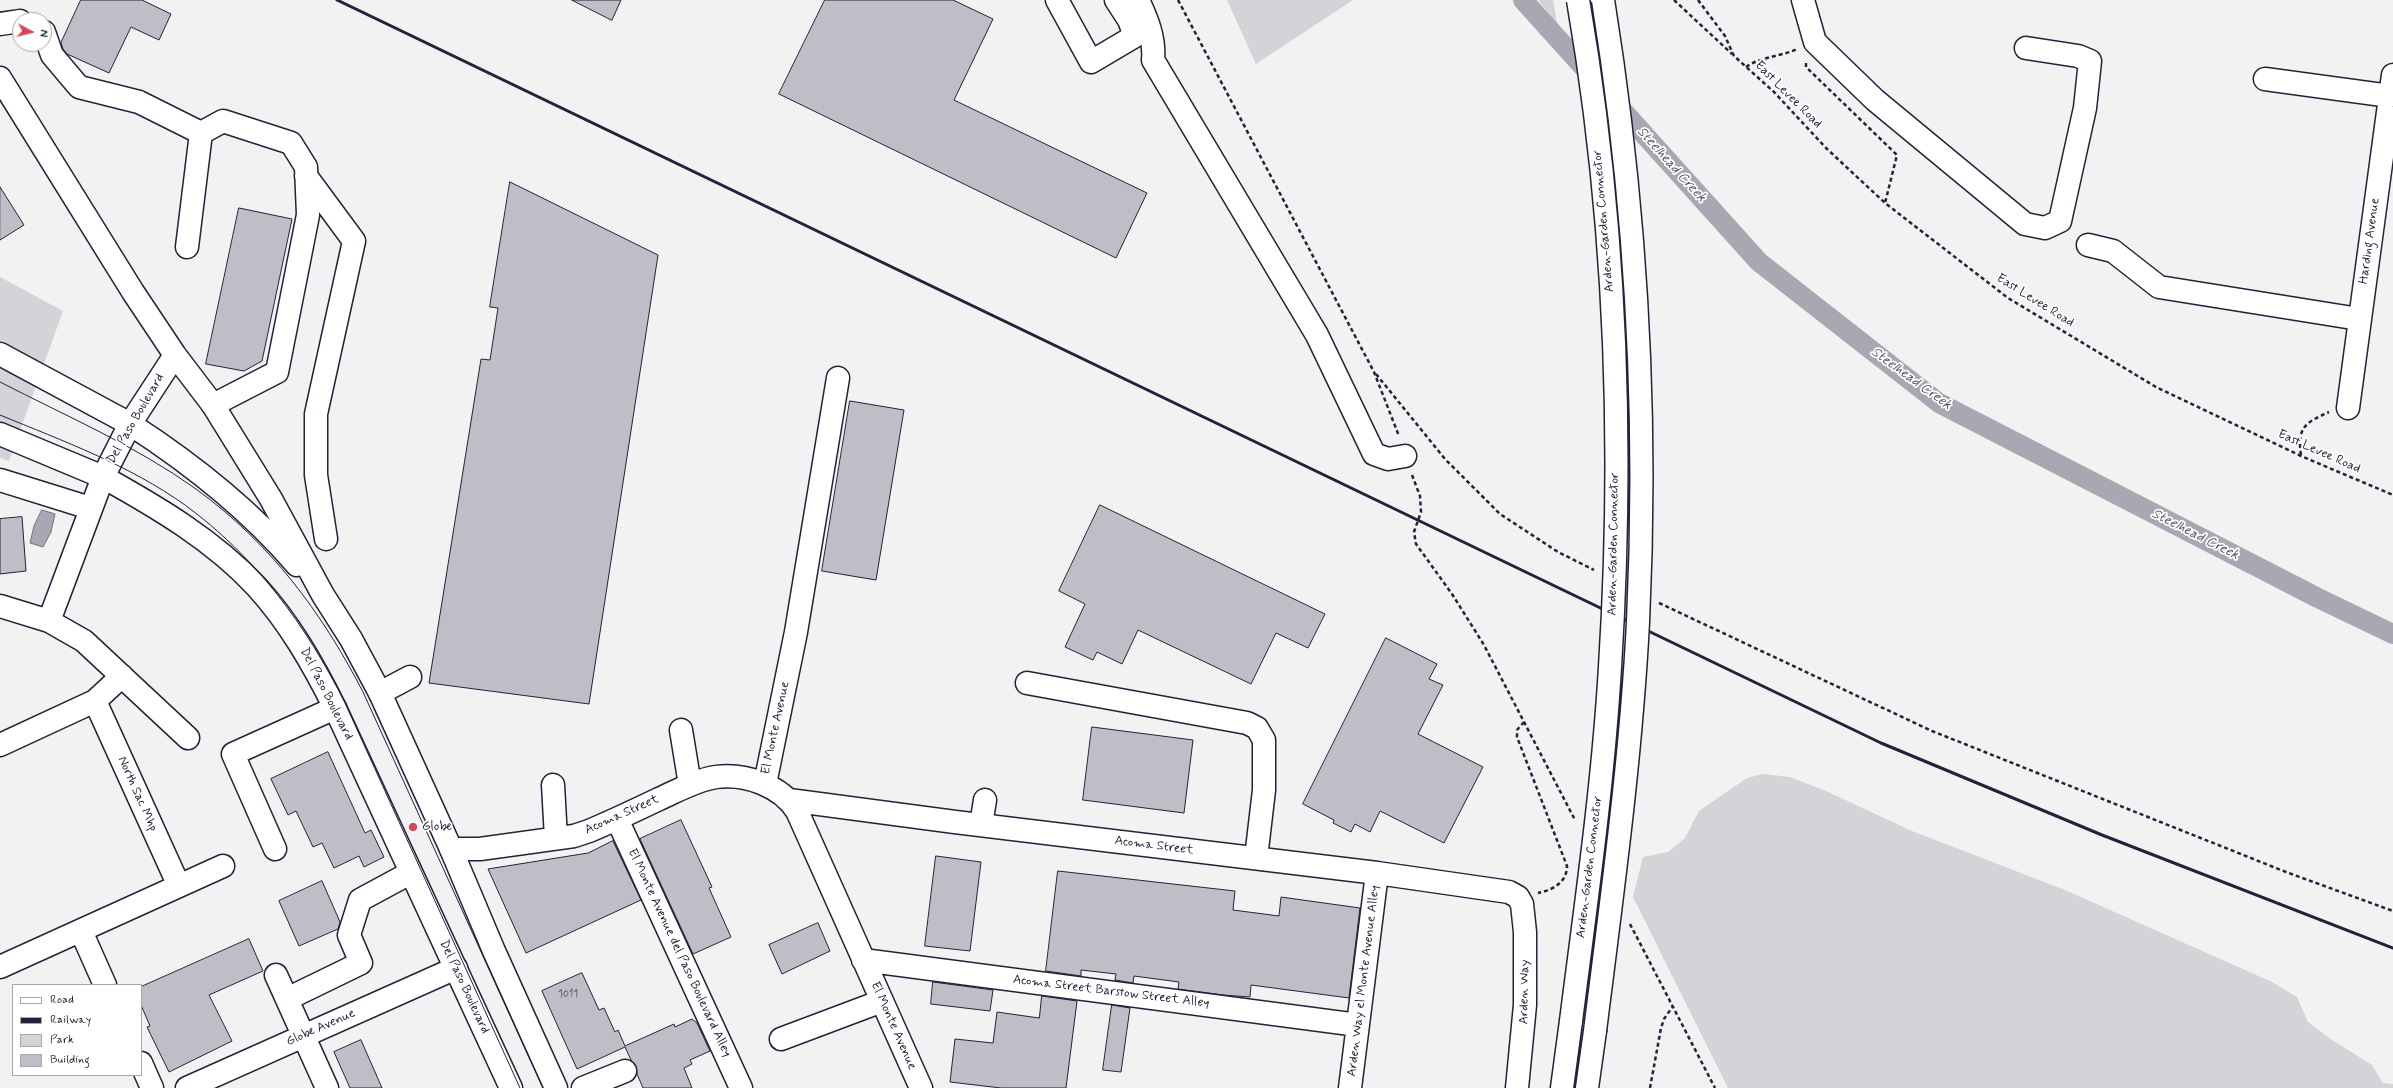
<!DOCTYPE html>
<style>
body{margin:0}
#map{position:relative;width:2393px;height:1088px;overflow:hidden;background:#f2f2f3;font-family:Mynerve,sans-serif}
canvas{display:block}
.legend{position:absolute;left:12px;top:984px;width:130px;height:92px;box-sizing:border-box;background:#fff;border:1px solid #a7a7b1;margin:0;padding:5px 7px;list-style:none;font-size:12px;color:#22223b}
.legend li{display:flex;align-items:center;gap:8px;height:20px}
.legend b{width:20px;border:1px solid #a7a7b1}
.north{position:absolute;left:12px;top:12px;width:40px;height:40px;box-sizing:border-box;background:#fff;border:1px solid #a7a7b1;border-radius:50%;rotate:97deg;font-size:11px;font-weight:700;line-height:16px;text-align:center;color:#22223b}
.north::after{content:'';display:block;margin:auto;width:14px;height:18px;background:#d1495b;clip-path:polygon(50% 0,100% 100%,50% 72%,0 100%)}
</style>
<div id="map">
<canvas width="2393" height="1088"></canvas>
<ul class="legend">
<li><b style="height:5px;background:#fff"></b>Road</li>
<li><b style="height:5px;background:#22223b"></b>Railway</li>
<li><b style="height:11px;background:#d3d3d8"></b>Park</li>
<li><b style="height:11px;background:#bebec6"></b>Building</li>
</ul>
<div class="north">N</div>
</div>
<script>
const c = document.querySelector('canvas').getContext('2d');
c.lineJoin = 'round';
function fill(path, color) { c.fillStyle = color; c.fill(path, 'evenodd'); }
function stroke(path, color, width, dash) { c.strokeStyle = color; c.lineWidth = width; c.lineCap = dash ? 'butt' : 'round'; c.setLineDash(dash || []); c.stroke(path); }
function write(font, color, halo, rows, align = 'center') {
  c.font = font + ' Mynerve,sans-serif'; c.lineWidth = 3.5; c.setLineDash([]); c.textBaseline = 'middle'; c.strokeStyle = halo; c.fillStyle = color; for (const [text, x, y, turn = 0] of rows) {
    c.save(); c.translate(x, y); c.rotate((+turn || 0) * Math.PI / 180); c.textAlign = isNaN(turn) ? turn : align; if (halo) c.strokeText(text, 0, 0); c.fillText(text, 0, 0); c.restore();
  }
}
fill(new Path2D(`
 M1227,0H1353L1256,64Z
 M1538,0H1553L1557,24Z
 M0,277L63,311L9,461L0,458Z
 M1763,774L1790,777L1826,791L1912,831L2065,890L2272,982L2297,997L2308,1022L2332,1040L2372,1065L2383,1083L2393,1084V1088H1728L1633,897L1643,857L1668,852L1685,838L1699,811L1747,778Z`), '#d3d3d8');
const water = new Path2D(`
 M42,510L55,514L51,532L43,547L30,543L34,526Z`);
fill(water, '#a8a8b2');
stroke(water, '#727282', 1);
stroke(new Path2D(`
 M1523,0L1759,262L1939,403L2318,598L2393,634`), '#a8a8b2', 20);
const building = new Path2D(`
 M81,0H142L171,14L159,40L131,27L109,73L67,54L63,49L61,43Z
 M572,0H621L612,20Z
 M825,0H953L993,19L954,100L1147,193L1116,258L779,94Z
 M510,182L658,255L589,704L429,683L481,359L490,360L498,308L490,307Z
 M0,187L24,225L0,240Z
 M239,208L292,219L262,361L244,371L206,364Z
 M850,401L904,410L876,580L822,571Z
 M1100,505L1325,614L1308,648L1276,633L1251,684L1138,630L1122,664L1097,652L1093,660L1065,647L1085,604L1059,591Z
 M22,517L26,571L0,574V519Z
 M1386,638L1437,664L1429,679L1443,685L1418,734L1483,767L1444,843L1380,811L1370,832L1355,824L1351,832L1333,823L1334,820L1303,804Z
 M1092,727L1193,740L1184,813L1083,800Z
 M328,752L365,833L371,830L384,857L364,867L359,856L334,868L322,843L313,847L296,811L288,815L271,779Z
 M681,820L712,887L709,888L731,937L693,954L640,839Z
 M613,841L641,900L526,953L488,869L588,853Z
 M936,856L981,862L970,951L925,946Z
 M1058,871L1235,891L1233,910L1279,916L1281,897L1360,908L1349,998L1251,985L1250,997L1223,995L1178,989L1179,982L1134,976L1133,983L1115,980L1116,974L1081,970V976L1046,971Z
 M322,881L340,922L338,929L299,946L279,901Z
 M818,923L830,951L782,974L769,945Z
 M249,939L263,971L209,995L232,1041L169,1072L147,1027L150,1026L141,1005V987Z
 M582,973L599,1010L604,1008L615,1032L618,1030L625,1046L674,1024L675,1027L692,1019L697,1023L710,1051L690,1060L692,1064L684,1068L692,1088H643L637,1074L636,1066L631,1060L625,1047L577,1069L542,991Z
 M933,982L993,990L990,1011L931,1004Z
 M1042,996L1077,1001L1066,1088H1001L950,1082L955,1039L993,1043L997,1012L1039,1018Z
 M1112,1005L1130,1008L1121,1072L1103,1070Z
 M361,1040L382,1088H350L334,1052Z`);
fill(building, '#bebec6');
stroke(building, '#22223b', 1);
const minor = new Path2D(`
 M1057,0L1091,62L1135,36L1129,20L1116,0
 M1138,0C1147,19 1155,38 1153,60L1317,335L1374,454L1388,459L1405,456
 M1803,0L1815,42L1875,100L2025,224L2045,228L2060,221L2085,108L2090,61L2078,56L2026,48
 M0,24L20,21
 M44,32L52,55L79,87L139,102L201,133L187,247
 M2265,79L2390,96
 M201,133L223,121L291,143L306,167L308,215L277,372L213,405
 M306,176L354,241L316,414V475L326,539
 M2088,245L2113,251L2159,287L2359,319
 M2348,408L2393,75
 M0,480L90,508
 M0,606L49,621L84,641L188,738
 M49,621L103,477
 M1027,683L1247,723L1257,728L1264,740V790L1256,858
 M380,693L410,677
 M95,701L179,886
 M681,730L690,785
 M0,745L95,701L122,676
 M765,784L796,632L838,378
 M553,785L556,838
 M789,800L955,822L1377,873L1509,892L1518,897L1522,904L1525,932V1005L1517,1088
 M617,819L741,1088
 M981,825L985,800
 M275,849L233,754L335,708
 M451,849H480L574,836L589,831C613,821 636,810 659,799C677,791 696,780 716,777C746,773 781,786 797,811L921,1088
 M81,931L105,985
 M863,960L1358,1025
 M0,967L223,866
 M276,975L327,1088
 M287,999L361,963L349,935L360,900L410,873
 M781,1039L882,1001
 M141,1063L152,1088
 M187,1088L456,968
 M583,1088L625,1071
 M1350,1088L1377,873`);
const major = new Path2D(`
 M0,78L133,292L175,355L213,405L271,499L323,595L351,639L380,693L451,849L494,951L556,1088
 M175,355L130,424L103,477C157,507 213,540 256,586C289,622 313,664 335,708L511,1088
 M130,424C192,464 249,509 297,565
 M1562,1088L1571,1021
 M1587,1088L1595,1031`);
const highway = new Path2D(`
 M0,354L130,424
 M0,434L103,477`);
stroke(minor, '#22223b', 25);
stroke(major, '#22223b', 25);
stroke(highway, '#22223b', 25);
stroke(new Path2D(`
 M1178,0L1374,372L1399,436
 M1674,0L1732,54
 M1698,0L1725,36L1734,56L1774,92L1826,148L1885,203L2008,298L2156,387L2301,456L2393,495
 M1806,63V67L1897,155L1885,203
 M1746,67C1762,56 1780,57 1797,49
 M1376,374L1445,459L1500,514L1558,552L1594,570
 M2301,455C2297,427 2305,423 2329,412
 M1412,475L1420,496L1421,512L1414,532L1416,544L1452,594L1484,645L1575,820
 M1659,603L1932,731L2286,872L2393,911
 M1524,722L1517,730V737L1567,866C1567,883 1552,890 1538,893
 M1630,924L1715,1088
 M1650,1088L1661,1028L1664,1019L1673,1006`), '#22223b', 2.5, [4, 3]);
stroke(minor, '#fff', 22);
stroke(major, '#fff', 22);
stroke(highway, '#fff', 22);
stroke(new Path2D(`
 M0,382C66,416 136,446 196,489C271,544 321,611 363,692L543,1088
 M0,415C63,441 129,465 185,505C256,557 306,625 345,703L520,1088`), '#22223b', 1);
stroke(new Path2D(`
 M337,0L1881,743L2102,835L2393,948`), '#22223b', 3);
const majorBridge = new Path2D(`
 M1571,1021C1586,903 1603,786 1610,667C1624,445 1616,219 1578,0
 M1595,1031C1612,895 1631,759 1638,622C1648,415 1636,205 1603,0`);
stroke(majorBridge, '#22223b', 25, []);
stroke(majorBridge, '#fff', 22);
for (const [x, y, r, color] of [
 [413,827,5,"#d1495b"]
]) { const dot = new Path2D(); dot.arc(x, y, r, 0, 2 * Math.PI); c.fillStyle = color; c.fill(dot); stroke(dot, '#fff', 1.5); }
write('11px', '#49495e', null, [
 ["1011",568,995]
]);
write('13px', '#22223b', '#fff', [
 ["East Levee Road",1788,95,45],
 ["Arden-Garden Connector",1604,221,-95],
 ["Harding Avenue",2370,241,-82],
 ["East Levee Road",2035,301,32],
 ["Del Paso Boulevard",136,419,-60],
 ["East Levee Road",2319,452,24],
 ["Arden-Garden Connector",1614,544,-89],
 ["Del Paso Boulevard",326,694,63],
 ["El Monte Avenue",776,728,-78],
 ["North Sac Mhp",137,794,66],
 ["Acoma Street",622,815,-24],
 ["Acoma Street",1154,846,7],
 ["Arden-Garden Connector",1590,867,-83],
 ["El Monte Avenue del Paso Boulevard Alley",679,953,65],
 ["Arden Way el Monte Avenue Alley",1364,981,-83],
 ["Del Paso Boulevard",464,987,65],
 ["Acoma Street Barstow Street Alley",1111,992,7],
 ["Arden Way",1525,992,-89],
 ["El Monte Avenue",893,1026,66],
 ["Globe Avenue",321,1028,-24]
]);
write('13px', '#22223b', '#fff', [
 ["Globe",422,827]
], 'left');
write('italic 14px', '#58586b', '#fff', [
 ["Steelhead Creek",1671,165,48],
 ["Steelhead Creek",1911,379,36],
 ["Steelhead Creek",2195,535,27]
]);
</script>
